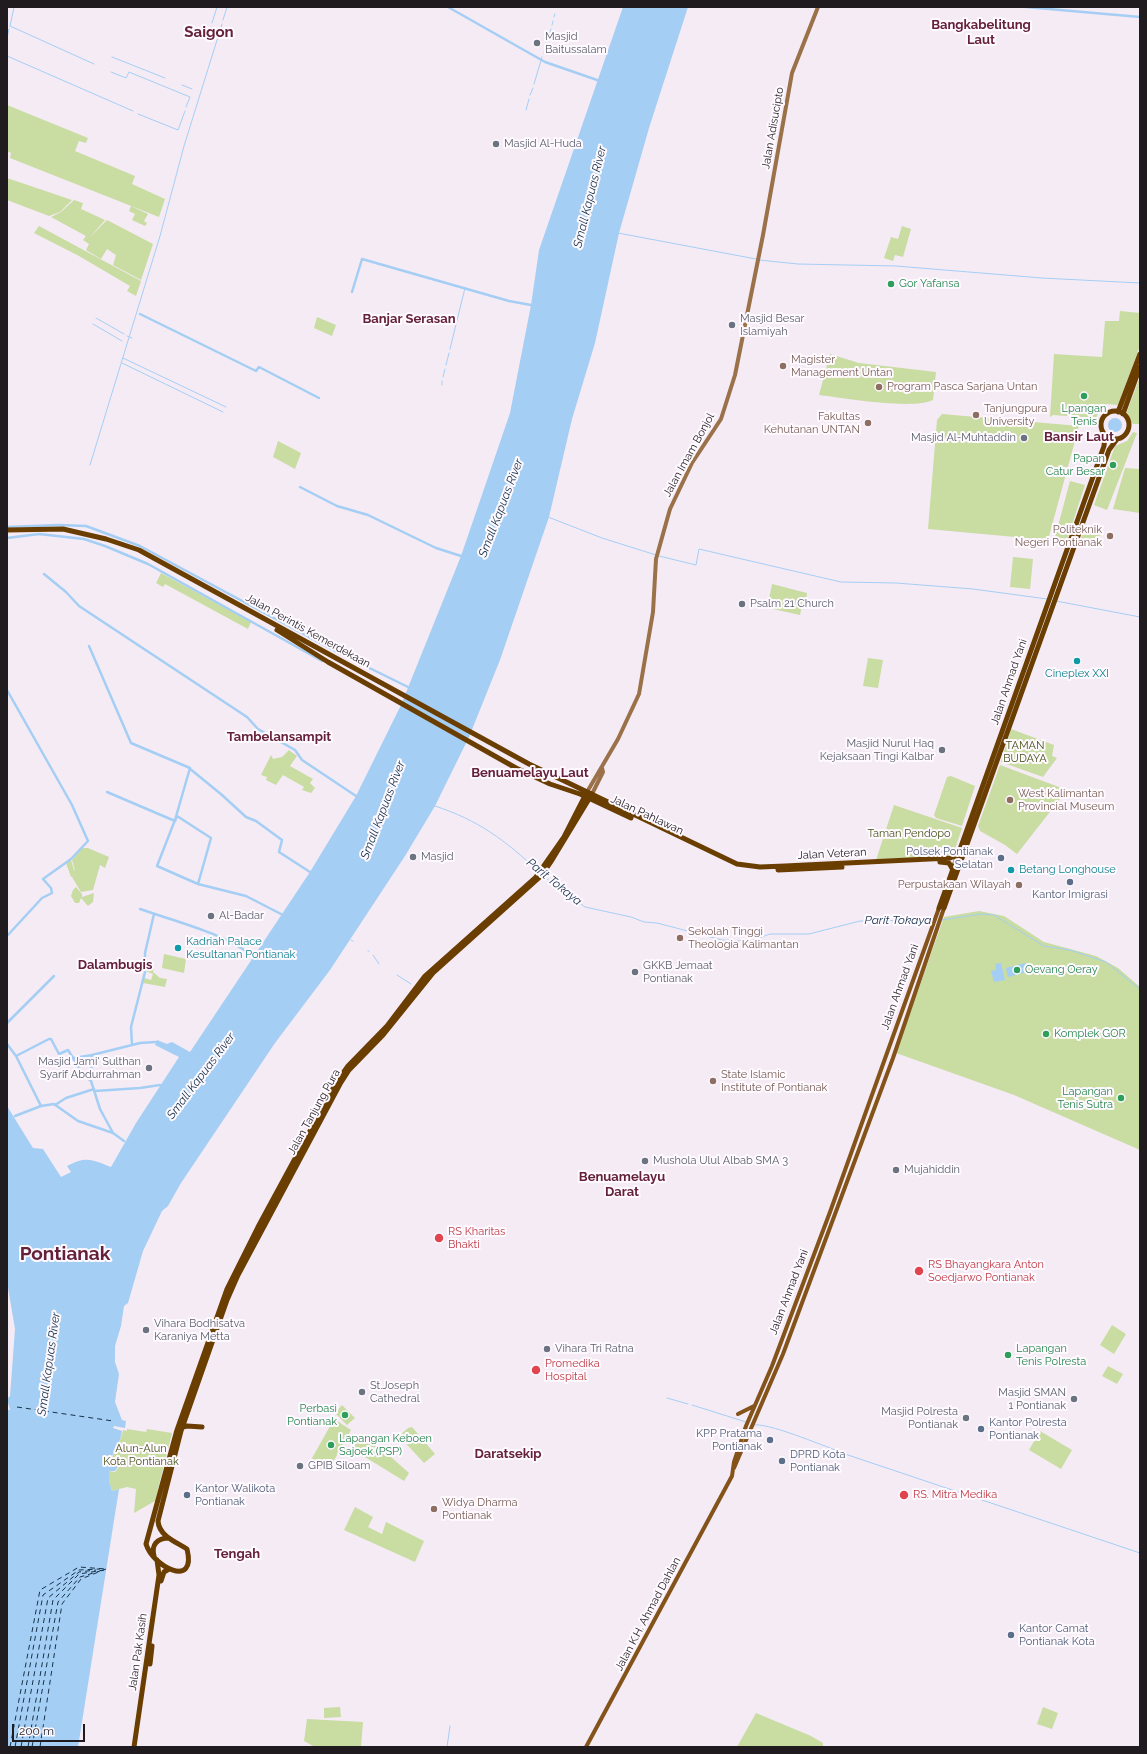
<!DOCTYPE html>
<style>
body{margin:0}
#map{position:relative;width:1147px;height:1754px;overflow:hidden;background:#f5ebf5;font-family:Raleway,sans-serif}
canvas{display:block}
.frame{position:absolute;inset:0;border:8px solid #1f1b1f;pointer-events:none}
.scale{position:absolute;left:12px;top:1724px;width:73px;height:18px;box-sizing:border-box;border:2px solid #1f1b1f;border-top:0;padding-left:5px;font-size:12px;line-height:14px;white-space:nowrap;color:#1f1b1f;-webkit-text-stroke:3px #fffaff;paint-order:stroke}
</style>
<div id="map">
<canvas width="1147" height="1754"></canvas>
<div class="frame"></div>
<div class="scale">200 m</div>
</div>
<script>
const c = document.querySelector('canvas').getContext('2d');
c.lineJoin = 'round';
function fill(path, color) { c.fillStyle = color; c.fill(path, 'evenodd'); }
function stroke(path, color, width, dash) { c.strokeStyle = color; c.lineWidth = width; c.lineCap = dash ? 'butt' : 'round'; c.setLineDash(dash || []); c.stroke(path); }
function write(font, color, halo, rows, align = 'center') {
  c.font = font + ' Raleway,sans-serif'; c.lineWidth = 4; c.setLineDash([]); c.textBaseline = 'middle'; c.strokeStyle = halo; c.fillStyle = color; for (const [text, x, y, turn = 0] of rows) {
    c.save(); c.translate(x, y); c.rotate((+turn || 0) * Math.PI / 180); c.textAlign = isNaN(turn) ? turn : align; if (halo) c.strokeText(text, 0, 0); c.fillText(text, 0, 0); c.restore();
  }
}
fill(new Path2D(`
 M7,105L88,138L86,143L79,141L75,151L135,176L132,184L165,199L159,217L10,158L11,153L7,151Z
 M7,178L72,200L60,212L49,216L7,200Z
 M74,200L83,203L81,209L105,220L89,238L107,220L153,244L141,280L113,265L116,255L107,249L101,259L86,250L89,244L83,240L86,236L51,217L61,212Z
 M131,206L148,214L144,221L147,223L145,226L132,220L135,214L129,211Z
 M39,226L141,281L136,296L127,291L130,286L79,256L34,233Z
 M902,226L911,229L903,257L895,255L893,261L884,258L891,237L898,239Z
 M1120,311L1140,313V346L1118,405L1107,404L1100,409L1096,418L1053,415L1050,417L1054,354L1102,357L1105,321H1119Z
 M317,317L336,325L332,336L314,328Z
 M830,354L859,363L936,372L933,400C913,410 843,398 819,395Z
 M1140,377V424H1133L1126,414Z
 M942,414L1079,426L1048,540L928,529L937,420Z
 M1133,432L1137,433L1107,510L1094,505L1115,446L1127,441Z
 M278,441L301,453L295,469L273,457Z
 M1125,468L1140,469V513L1113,509Z
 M1070,481L1085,485L1066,543L1054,541Z
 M1083,532L1100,534L1096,547L1079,544Z
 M1013,557L1033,559L1030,589L1010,587Z
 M161,573L251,622L248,629L165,584L163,587L156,583Z
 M772,584L807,593L806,604L802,605L800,615L773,609L769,599Z
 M868,658L883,660L878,688L863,686Z
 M1011,729L1054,745L1052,756L1057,758L1043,777L1001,762Z
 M289,750L297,756L290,766L313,779L310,783L315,788L311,793L302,790L304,787L283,775L276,785L266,780L267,777L261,775L271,755L273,759L282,757Z
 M1000,765L1067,790L1017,854L1005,845L980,831L978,826Z
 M951,776L975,786L962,826L936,818L934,815L947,777Z
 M894,805L962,828L953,855L876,860Z
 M82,848H88L109,857L105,868L100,865L93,890L81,892L72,877L76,876L71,877L66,863L71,860L74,870L75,871L72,860Z
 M76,887L82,894V897L94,893L93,902L88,906L81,898L79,903H75L71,896L73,890Z
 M979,911L1004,916L1044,942L1096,956L1118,968L1140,987V1150L1014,1095L896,1053L944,917Z
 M164,954L186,959L184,973L162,968Z
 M146,964L154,966L153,972L160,978L167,979L165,987L143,983L144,978L151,980L153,974L146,971Z
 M1112,1325L1126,1334L1114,1354L1100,1345Z
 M1108,1366L1123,1374L1117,1384L1102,1376Z
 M342,1405L355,1418L347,1425L335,1413Z
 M334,1419L351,1430L328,1471L320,1468L311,1460Z
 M412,1427L435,1454L424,1463L399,1436L408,1428Z
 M127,1429L146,1432L147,1429L172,1433L155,1501L134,1513L136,1489L127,1487L112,1491L109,1481V1471L115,1472L119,1467L117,1462L111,1461C114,1450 121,1442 123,1430L127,1431Z
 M1040,1431L1072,1450L1061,1469L1029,1450Z
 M362,1434L383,1450L409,1473L404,1481L352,1449Z
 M355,1507L373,1517L368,1527L382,1534L386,1522L424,1541L415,1562L344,1530Z
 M340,1707L341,1717L324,1718V1708Z
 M1043,1707L1058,1713L1052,1729L1037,1724Z
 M756,1713L811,1736L823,1743V1747H737Z
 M307,1719L363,1722L361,1747H315L304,1741Z`), '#c9dca2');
fill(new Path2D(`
 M623,7H688L649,128L619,233L595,343L572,419L549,517L500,660L469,737L435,806L405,856L330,970L275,1043L181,1183L168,1206L162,1211L143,1251L128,1303L124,1306L121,1326L115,1346V1362L119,1374L115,1402L122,1420L126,1421L125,1428L114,1426L113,1428L122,1431C121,1442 114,1450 110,1461L117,1463L118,1467L115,1471H109V1481L112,1491L119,1489L78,1747H7V1410H10L7,1399L10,1396L15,1329L7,1282V1106L33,1148L43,1149L61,1177L71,1172L67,1166C86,1156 91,1159 111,1167L136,1123L179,1057L155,1045L157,1040L167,1044L172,1042L190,1052L310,872L356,796L401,705L461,556L510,413L531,305L539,250Z
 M1108 425a7 7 0 1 1 14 0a7 7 0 1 1-14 0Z
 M1001,963L1005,980L994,982L991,971L996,970L995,964Z
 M1025,963L1027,972L1008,977L1006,968Z`), '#a5cef4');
stroke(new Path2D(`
 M554,17L555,14
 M223,20L227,7
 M212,23L217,7
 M552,25L553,21
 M10,26L94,64
 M10,26L14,7
 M549,35L551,29
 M207,37L211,27
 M7,38L9,29
 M547,42L548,39
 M544,53L546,46
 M7,56L133,111
 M112,57L165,78
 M111,72L126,78L129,72L190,97L186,107
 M534,84L542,57
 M182,85L192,89
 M530,95L533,88
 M526,110L529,99
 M138,114L178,130L185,111
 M618,233L756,259
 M759,260L798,264L896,266L1042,278L1140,283
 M96,318L124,334
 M93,324L122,341
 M127,336L132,338
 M450,349L465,288
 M123,358L226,407
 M122,363L223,412
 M446,365L449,353
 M443,377L445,369
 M442,385V381
 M90,465L160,236L184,146L222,24
 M548,517L602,538L656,555
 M659,556L696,565L699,549L841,582L896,583L973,589L1047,599
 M1056,601L1140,617
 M435,806C478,820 505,840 538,871
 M543,876L585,907L631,917L644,922L657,923L722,940L751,941L770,934H809L860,921L933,920
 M942,920L981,914L994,915L1044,946L1070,950L1106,962L1140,989
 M351,940L353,941
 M368,951H369
 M373,955L379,964
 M397,975L411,984
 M667,1398L688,1404
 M692,1405L746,1422
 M753,1425C767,1422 821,1445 838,1451
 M842,1453L1140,1553
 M447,1747L450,1726`), '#a5cef4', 1);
stroke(new Path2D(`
 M448,7L545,62L600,81
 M1026,7L1140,17
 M352,292L362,259L509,301L531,305
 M140,314L256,371L259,367L319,398
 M300,487L337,506L368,515L436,548L461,556
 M7,527L59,525L86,526L140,546L337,652L408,687
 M7,538L39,534L84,539L105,546L148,564L322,661
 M44,574L66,592L79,606L247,717L258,729L295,750L302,760L356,796
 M89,646L131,743L190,768L175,820L157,866L198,884
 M7,690L72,805L88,841L71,859L43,879L51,888L52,893L42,898L7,936
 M189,768L222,795L246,817L256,821L282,840L279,852L310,872
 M107,792L175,821L177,816L211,838L198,884L246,896L281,914
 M140,909C177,922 224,933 254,957
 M7,1023L54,976
 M7,1044L16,1056L41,1106
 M132,1045L131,1027L145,972V953L154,914
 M16,1056L49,1039H51L59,1054L68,1050L83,1074L91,1081L100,1109L113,1133L124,1141
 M74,1058L92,1055
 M91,1080L92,1055L140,1043L156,1042
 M95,1091L140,1088L160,1085
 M55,1105L66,1098L94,1089
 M15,1116L41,1106L54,1104L78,1121L113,1133`), '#a5cef4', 2.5);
stroke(new Path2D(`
 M17,1407L113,1421
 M10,1747L40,1590L79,1567L106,1569
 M15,1747L43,1595L79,1570L100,1569
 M21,1747L48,1598L79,1572L96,1570
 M28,1747L53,1600L79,1574L104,1570
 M32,1747L58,1602L80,1577L100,1571
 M40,1747L62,1604L81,1579L106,1569`), '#15334b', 1, [5, 4]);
stroke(new Path2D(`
 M587,792L618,739L639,694L653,612L656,559L670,509L692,463L721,419L735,375L763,235L792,73L818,7
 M592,794L603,772L602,768`), '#9a7148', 4);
stroke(new Path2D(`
 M738,1414L754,1406
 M734,1468L783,1354L893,1058L944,908
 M586,1747L732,1476L734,1462L746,1426L772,1366L830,1212L939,908`), '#845319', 4);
stroke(new Path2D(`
 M1101 425a14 14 0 1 1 28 0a14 14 0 1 1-28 0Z
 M1118,412L1140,354
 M1123,414L1140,367
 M7,530L63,529L106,539L139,550L529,764L737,864L760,867L785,866L950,858L955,856L960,851
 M277,630L328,662L516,768L550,784L580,794L631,818
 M587,792L564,837L536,877L425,976L387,1026L348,1066L336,1083L258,1227L227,1289L177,1430L146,1544C153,1567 197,1589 187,1549C176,1542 159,1536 158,1521L181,1431L227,1300L238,1275L340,1084L349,1070L383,1035L433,973L541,876L552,860L592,794
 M940,862L949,863L953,870
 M778,870L842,867
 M939,908L1104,446L1105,435
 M944,908L1109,450L1117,439
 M183,1427L187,1426L202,1427
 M154,1556C151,1545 157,1538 169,1538
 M161,1581L164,1572L169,1569
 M150,1664L152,1646
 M134,1747L159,1575L157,1560`), '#6a3d00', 5);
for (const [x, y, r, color] of [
 [537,43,4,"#6b7280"],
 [496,144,4,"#6b7280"],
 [891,284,4,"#2e9e5b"],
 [732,325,4,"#6b7280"],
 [783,366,4,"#8d6e63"],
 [879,387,4,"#8d6e63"],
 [1084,396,4,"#2e9e5b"],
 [976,415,4,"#8d6e63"],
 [868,423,4,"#8d6e63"],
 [1024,438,4,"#6b7280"],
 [1113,465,4,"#2e9e5b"],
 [1110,536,4,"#8d6e63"],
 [742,604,4,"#6b7280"],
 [1077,661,4,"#0f9aa8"],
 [942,750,4,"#6b7280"],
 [1010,800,4,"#8d6e63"],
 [413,857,4,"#6b7280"],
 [1001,858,4,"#5c6f8a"],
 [1011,870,4,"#0f9aa8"],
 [1070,882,4,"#5c6f8a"],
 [1019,885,4,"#8d6e63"],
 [211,916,4,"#6b7280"],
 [680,938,4,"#8d6e63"],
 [178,948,4,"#0f9aa8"],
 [1017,970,4,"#2e9e5b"],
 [635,972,4,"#6b7280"],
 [1046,1034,4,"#2e9e5b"],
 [149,1068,4,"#6b7280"],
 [713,1081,4,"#8d6e63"],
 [1121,1098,4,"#2e9e5b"],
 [645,1161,4,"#6b7280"],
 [896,1170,4,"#6b7280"],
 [439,1238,5,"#e0444e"],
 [919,1271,5,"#e0444e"],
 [146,1330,4,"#6b7280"],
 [547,1349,4,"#6b7280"],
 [1008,1355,4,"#2e9e5b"],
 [536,1370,5,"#e0444e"],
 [362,1392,4,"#6b7280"],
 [1074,1399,4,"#6b7280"],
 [345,1415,4,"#2e9e5b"],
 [966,1418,4,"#6b7280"],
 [981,1429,4,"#5c6f8a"],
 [770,1440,4,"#5c6f8a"],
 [331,1445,4,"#2e9e5b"],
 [782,1461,4,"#5c6f8a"],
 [300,1466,4,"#6b7280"],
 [187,1495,4,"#5c6f8a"],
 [904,1495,5,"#e0444e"],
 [434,1509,4,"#8d6e63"],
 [1011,1635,4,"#5c6f8a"]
]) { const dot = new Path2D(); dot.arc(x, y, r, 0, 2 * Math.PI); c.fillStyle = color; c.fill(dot); stroke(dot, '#fffaff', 1.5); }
write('11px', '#5b616d', '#fffaff', [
 ["Masjid",545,37],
 ["Baitussalam",545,50],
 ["Masjid Al-Huda",504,144],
 ["Masjid Besar",740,319],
 ["Islamiyah",740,332],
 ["Masjid Al-Muhtaddin",1016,438,"right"],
 ["Psalm 21 Church",750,604],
 ["Masjid Nurul Haq",934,744,"right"],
 ["Kejaksaan Tingi Kalbar",934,757,"right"],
 ["Masjid",421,857],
 ["Al-Badar",219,916],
 ["GKKB Jemaat",643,966],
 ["Pontianak",643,979],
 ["Masjid Jami' Sulthan",141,1062,"right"],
 ["Syarif Abdurrahman",141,1075,"right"],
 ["Mushola Ulul Albab SMA 3",653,1161],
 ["Mujahiddin",904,1170],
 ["Vihara Bodhisatva",154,1324],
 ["Karaniya Metta",154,1337],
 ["Vihara Tri Ratna",555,1349],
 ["St.Joseph",370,1386],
 ["Cathedral",370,1399],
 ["Masjid SMAN",1066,1393,"right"],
 ["1 Pontianak",1066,1406,"right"],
 ["Masjid Polresta",958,1412,"right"],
 ["Pontianak",958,1425,"right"],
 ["GPIB Siloam",308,1466]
], 'left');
write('11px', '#1f1b1f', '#fffaff', [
 ["Jalan Adisucipto",773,128,-80],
 ["Jalan Imam Bonjol",689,455,-61],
 ["Jalan Perintis Kemerdekaan",308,631,29],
 ["Jalan Ahmad Yani",1009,682,-71],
 ["Jalan Pahlawan",647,815,25],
 ["Jalan Veteran",832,854,-3],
 ["Jalan Ahmad Yani",900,987,-70],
 ["Jalan Tanjung Pura",314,1112,-61],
 ["Jalan Ahmad Yani",789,1292,-69],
 ["Jalan K.H. Ahmad Dahlan",648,1614,-62],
 ["Jalan Pak Kasih",138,1652,-82]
]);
write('11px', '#27864d', '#fffaff', [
 ["Gor Yafansa",899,284],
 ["Lpangan",1084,409,"center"],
 ["Tenis",1084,422,"center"],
 ["Papan",1105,459,"right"],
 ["Catur Besar",1105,472,"right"],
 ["Oevang Oeray",1025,970],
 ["Komplek GOR",1054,1034],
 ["Lapangan",1113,1092,"right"],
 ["Tenis Sutra",1113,1105,"right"],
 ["Lapangan",1016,1349],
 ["Tenis Polresta",1016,1362],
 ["Perbasi",337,1409,"right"],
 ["Pontianak",337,1422,"right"],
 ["Lapangan Keboen",339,1439],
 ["Sajoek (PSP)",339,1452]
], 'left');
write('11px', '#785e54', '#fffaff', [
 ["Magister",791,360],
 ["Management Untan",791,373],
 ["Program Pasca Sarjana Untan",887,387],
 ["Tanjungpura",984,409],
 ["University",984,422],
 ["Fakultas",860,417,"right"],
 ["Kehutanan UNTAN",860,430,"right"],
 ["Politeknik",1102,530,"right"],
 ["Negeri Pontianak",1102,543,"right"],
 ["West Kalimantan",1018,794],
 ["Provincial Museum",1018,807],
 ["Perpustakaan Wilayah",1011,885,"right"],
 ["Sekolah Tinggi",688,932],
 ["Theologia Kalimantan",688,945],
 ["State Islamic",721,1075],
 ["Institute of Pontianak",721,1088],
 ["Widya Dharma",442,1503],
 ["Pontianak",442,1516]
], 'left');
write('11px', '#0d838f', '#fffaff', [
 ["Cineplex XXI",1077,674,"center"],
 ["Betang Longhouse",1019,870],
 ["Kadriah Palace",186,942],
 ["Kesultanan Pontianak",186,955]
], 'left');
write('11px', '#465519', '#fffaff', [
 ["TAMAN",1025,746],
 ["BUDAYA",1025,759],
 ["Taman Pendopo",909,834],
 ["Alun-Alun",141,1449],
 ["Kota Pontianak",141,1462]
]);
write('11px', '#4e5e75', '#fffaff', [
 ["Polsek Pontianak",993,852,"right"],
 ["Selatan",993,865,"right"],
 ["Kantor Imigrasi",1070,895,"center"],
 ["Kantor Polresta",989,1423],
 ["Pontianak",989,1436],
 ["KPP Pratama",762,1434,"right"],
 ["Pontianak",762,1447,"right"],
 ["DPRD Kota",790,1455],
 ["Pontianak",790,1468],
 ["Kantor Walikota",195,1489],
 ["Pontianak",195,1502],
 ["Kantor Camat",1019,1629],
 ["Pontianak Kota",1019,1642]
], 'left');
write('11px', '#be3a42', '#fffaff', [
 ["RS Kharitas",448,1232],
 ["Bhakti",448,1245],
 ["RS Bhayangkara Anton",928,1265],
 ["Soedjarwo Pontianak",928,1278],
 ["Promedika",545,1364],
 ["Hospital",545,1377],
 ["RS. Mitra Medika",913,1495]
], 'left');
write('italic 12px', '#15334b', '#fffaff', [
 ["Small Kapuas River",590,197,-76],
 ["Small Kapuas River",501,508,-69],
 ["Small Kapuas River",383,810,-69],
 ["Parit Tokaya",554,882,39],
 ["Parit Tokaya",898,920],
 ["Small Kapuas River",201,1076,-53],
 ["Small Kapuas River",49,1364,-82]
]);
write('bold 13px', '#652139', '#fffaff', [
 ["Bangkabelitung",981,25],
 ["Laut",981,40],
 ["Banjar Serasan",409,319],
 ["Bansir Laut",1079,437],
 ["Tambelansampit",279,737],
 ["Benuamelayu Laut",530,773],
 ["Dalambugis",115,965],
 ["Benuamelayu",622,1177],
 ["Darat",622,1192],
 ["Daratsekip",508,1454],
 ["Tengah",237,1554]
]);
write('bold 15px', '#652139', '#fffaff', [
 ["Saigon",209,32]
]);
write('bold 19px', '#652139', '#fffaff', [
 ["Pontianak",65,1254]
]);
</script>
